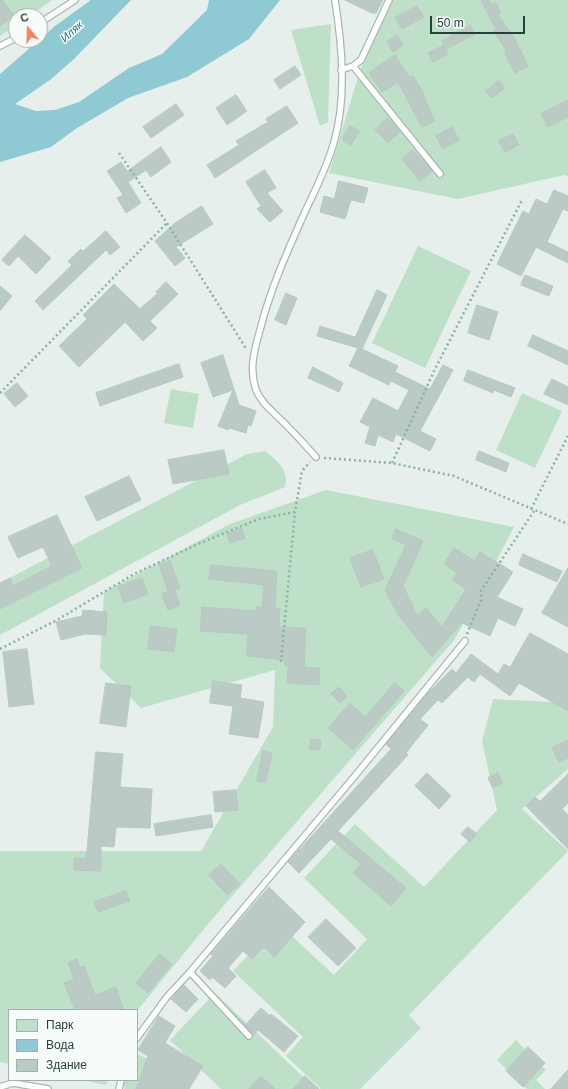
<!DOCTYPE html>
<meta charset="utf-8">
<style>
body{margin:0}
#map{position:relative;width:568px;height:1089px;overflow:hidden;background:#e6efeb;font-family:Arial,sans-serif}
canvas{display:block}
.legend{position:absolute;left:8px;top:1009px;width:130px;height:72px;box-sizing:border-box;background:#f7fbf9;border:1px solid #a3b1ad;margin:0;padding:5px 7px;list-style:none;font-size:12px;color:#24423a}
.legend li{display:flex;align-items:center;gap:8px;height:20px}
.legend b{width:20px;border:1px solid #a3b1ad}
.north{position:absolute;left:8px;top:8px;width:40px;height:40px;box-sizing:border-box;background:#f7fbf9;border:1px solid #a3b1ad;border-radius:50%;rotate:341deg;font-size:11px;font-weight:700;line-height:16px;text-align:center;color:#24423a}
.north::after{content:'';display:block;margin:auto;width:14px;height:18px;background:#f4845f;clip-path:polygon(50% 0,100% 100%,50% 72%,0 100%)}
.scale{position:absolute;left:430px;top:16px;width:95px;height:18px;box-sizing:border-box;border:2px solid #24423a;border-top:0;padding-left:5px;font-size:12px;line-height:14px;white-space:nowrap;color:#24423a;-webkit-text-stroke:3px #f7fbf9;paint-order:stroke}
</style>
<div id="map">
<canvas width="568" height="1089"></canvas>
<ul class="legend">
<li><b style="height:11px;background:#bfe0c8"></b>Парк</li>
<li><b style="height:11px;background:#8ec9d4"></b>Вода</li>
<li><b style="height:11px;background:#bbcac4"></b>Здание</li>
</ul>
<div class="north">С</div>
<div class="scale">50 m</div>
</div>
<script>
const c = document.querySelector('canvas').getContext('2d');
c.lineJoin = 'round';
function fill(path, color) { c.fillStyle = color; c.fill(path, 'evenodd'); }
function stroke(path, color, width, dash) { c.strokeStyle = color; c.lineWidth = width; c.lineCap = dash ? 'butt' : 'round'; c.setLineDash(dash || []); c.stroke(path); }
function write(font, color, halo, rows, align = 'center') {
  c.font = font + ' Arial,sans-serif'; c.lineWidth = 3; c.setLineDash([]); c.textBaseline = 'middle'; c.strokeStyle = halo; c.fillStyle = color; for (const [text, x, y, turn = 0] of rows) {
    c.save(); c.translate(x, y); c.rotate((+turn || 0) * Math.PI / 180); c.textAlign = isNaN(turn) ? turn : align; if (halo) c.strokeText(text, 0, 0); c.fillText(text, 0, 0); c.restore();
  }
}
fill(new Path2D(`
 M0,0H52L30,16H16V26L0,36Z
 M388,0H568V177L564,175L458,199L329,173L369,41Z
 M331,24L328,122L320,126L291,30Z
 M418,246L471,271L425,368L372,343Z
 M171,389L199,394L193,428L164,423Z
 M522,393L562,411L535,468L496,450Z
 M265,451C278,462 289,469 285,487L240,505L0,635V583L247,454Z
 M326,490L514,527L455,639L208,924L137,1011L9,1010V1064L0,1062V851H201L273,727L275,670L141,708L100,668L104,592L230,524Z
 M493,699L568,703V769L522,809L568,851L409,1015L421,1028L360,1089H321L286,1056L303,1037L233,971L279,924L334,975L367,939L304,878L355,824L424,887L497,810L482,741Z
 M215,993L316,1089H221L170,1040Z
 M516,1040L546,1070L536,1080L545,1089H527L497,1060Z
 M137,1054L158,1064L180,1089H125L122,1080H137Z
 M83,1080H108L106,1085Z`), '#bfe0c8');
fill(new Path2D(`
 M91,0H131L74,59L50,80L15,104L36,111L55,110L79,102L129,68L162,54L207,10L209,0H280L249,39L187,77L128,98L77,128L51,147L0,162V74L55,26Z`), '#8ec9d4');
const building = new Path2D(`
 M0,0H2L14,16L0,26Z
 M345,0H383L376,13H372Z
 M483,0H489L492,5L496,3L501,12L498,14L515,39L528,66L515,73L504,52L507,51L493,31L496,29L481,1Z
 M417,6L424,17L402,29L395,18Z
 M470,25L475,34L446,49L448,54L433,62L428,53L444,45V46L442,41Z
 M397,35L403,45L393,52L387,42Z
 M395,55L410,78L413,76L424,94L423,95L435,121L422,127L398,82L382,92L369,73Z
 M295,66L301,75L280,89L274,80Z
 M499,81L505,88L492,98L486,91Z
 M236,95L247,111L227,125L216,108Z
 M568,100V117L548,127L541,114Z
 M176,104L184,115L151,138L143,127Z
 M287,106L298,123L215,178L207,165L239,145L236,141L268,122L266,119Z
 M388,118L400,132L388,143L375,130Z
 M350,126L360,131L351,145L343,141V137Z
 M452,127L459,140L443,149L436,136Z
 M513,134L519,145L505,152L499,141Z
 M161,147L171,162L151,177L146,170L128,182L141,203L126,213L117,198L123,195L107,171L121,162L127,171Z
 M413,150L432,171L420,181L402,159Z
 M265,170L276,188L267,193L283,211L270,222L257,209L261,206L246,182Z
 M339,181L368,188L364,203L351,200L345,219L320,212L324,196L334,199Z
 M554,190L568,196V211L563,209L547,242L568,252V263L536,247L521,276L497,264L523,211L529,214L536,199L547,204Z
 M202,206L213,224L176,247L185,258L175,266L155,241L175,223Z
 M106,231L120,247L110,255L106,250L43,310L35,301L72,265L68,261L81,249L83,251Z
 M25,235L51,258L36,274L18,256L9,266L2,260Z
 M525,275L553,286L549,296L521,285Z
 M166,282L178,294L150,321L157,328L143,341L125,322L79,367L59,346L87,319L83,315L114,284L140,309L158,293L156,292Z
 M0,286L12,296L0,311Z
 M377,290L387,295L362,349L398,366L395,372L430,389L443,365L453,370L420,431L436,439L430,451L396,434L393,442L378,435L375,446L365,443L370,427L360,422L373,398L398,411L409,390L391,381L389,385L349,366L358,348L317,336L320,326L355,337Z
 M286,293L297,298L286,325L275,320Z
 M477,305L498,312L489,340L468,333Z
 M533,335L568,351V365L528,346Z
 M223,355L239,405L256,411L251,426L248,425L246,433L229,428L228,430L218,426L233,390L213,397L201,363Z
 M179,364L183,377L100,406L96,393Z
 M313,367L343,383L339,392L308,378Z
 M468,370L515,388L511,397L494,390L493,393L464,381Z
 M552,379L568,387V405L544,394Z
 M17,383L28,396L15,407L4,394Z
 M224,450L229,474L173,484L168,460Z
 M479,451L509,463L506,472L476,460Z
 M129,476L141,500L97,521L85,497Z
 M57,515L82,568L0,609V583L10,578L13,586L52,566L43,547L18,558L8,537Z
 M242,529L245,538L230,543L227,534Z
 M396,529L423,541L403,586L417,615L426,608L442,627L466,589L452,580L457,573L444,564L454,548L474,561L480,552L513,572L497,597L523,609L515,626L498,618L490,636L462,623L432,657L398,615L385,590L406,545L392,538Z
 M373,550L384,579L361,587L350,558Z
 M523,554L562,571L557,582L519,565Z
 M170,561L180,588L175,590L180,605L168,610L162,594L168,591L159,565Z
 M211,565L277,571L275,608H280L279,627L306,628L304,667L320,668L319,685L287,683L288,666H285V660L246,656L248,634L200,631L202,607L256,611V607L262,608L264,585L209,579Z
 M568,568V627L542,613Z
 M142,578L148,594L124,603L118,587Z
 M83,610L107,612L106,635L85,634L61,640L56,622L82,616Z
 M151,626L177,629L174,652L148,649Z
 M530,633L568,654V711L519,683L510,696L480,674L474,682L468,677L442,703L438,700L420,719L428,725L406,753L408,755L338,831L406,888L391,906L353,873L361,864L331,839L299,873L288,862L391,749L386,744L428,693L452,669L456,673L471,654L498,674L504,664L510,667Z
 M27,649L34,704L9,707L3,652Z
 M213,681L242,685L240,698L264,702L258,738L229,734L233,706L210,703Z
 M106,683L131,686L126,727L100,723Z
 M395,683L404,691L353,750L328,728L350,703L365,717Z
 M339,687L347,696L340,703L331,694Z
 M311,739L321,740L320,750L310,749Z
 M568,740V758L559,762L552,748Z
 M263,751L272,753L266,782L257,781Z
 M96,752L123,754L120,787L152,789L150,828L116,827L114,847L101,846V871L74,870V858H86Z
 M427,773L451,796L439,809L415,786Z
 M498,773L503,783L493,788L488,778Z
 M568,774V803L562,809L568,815V849L526,806L535,797L540,801Z
 M236,790L238,810L215,812L213,792Z
 M211,815L213,827L156,836L154,824Z
 M468,827L477,834L470,842L461,834Z
 M221,864L240,884L227,895L209,875Z
 M269,887L305,922L274,957L264,947L252,959L243,951L228,968L236,976L225,988L212,977L210,980L200,971L213,956L211,954Z
 M126,891L130,901L98,912L94,902Z
 M326,919L356,948L338,966L308,937Z
 M160,954L172,964L148,993L136,983Z
 M77,959L80,968L84,966L95,995L116,987L123,1008L117,1010H75L64,983L74,979L68,963Z
 M184,985L198,999L186,1012L171,999Z
 M261,1008L270,1016L271,1014L298,1036L284,1052L258,1030L254,1035L245,1026Z
 M159,1016L175,1026L165,1043L203,1066L189,1089H136L148,1056L138,1050Z
 M528,1047L545,1063L523,1087L506,1071Z
 M568,1070V1089H551Z
 M261,1076L275,1089H249Z
 M305,1076L319,1089H293Z`);
fill(building, '#bbcac4');
stroke(building, '#b8c9c2', 1);
const lane = new Path2D(`
 M40,23L75,0
 M0,46L16,38
 M353,66L440,174
 M341,70L353,66L361,60L389,0
 M316,457C304,444 292,430 279,418C270,409 261,402 256,390C249,369 254,351 260,330C270,290 287,252 304,214C315,190 327,168 334,142C347,97 342,45 335,0
 M190,972L249,1036
 M137,1038L166,998L190,972L354,777L465,641
 M0,1087L13,1083L48,1089
 M119,1089L121,1080`);
stroke(lane, '#a8b8b2', 8);
stroke(new Path2D(`
 M119,153L167,223L247,350
 M0,393L167,223
 M324,458L392,463L454,476L568,524
 M392,463L435,369L522,200
 M531,509L568,436
 M467,634L481,600V591L534,511
 M0,649L57,620L134,574L198,544L259,519L295,512L302,471L310,462
 M281,662L295,512`), '#86b3a5', 2.5, [2, 3]);
stroke(lane, '#fff', 5.5);
write('italic 11px', '#1c6f80', '#f7fbf9', [
 ["Иляк",72,32,-42]
]);
</script>
